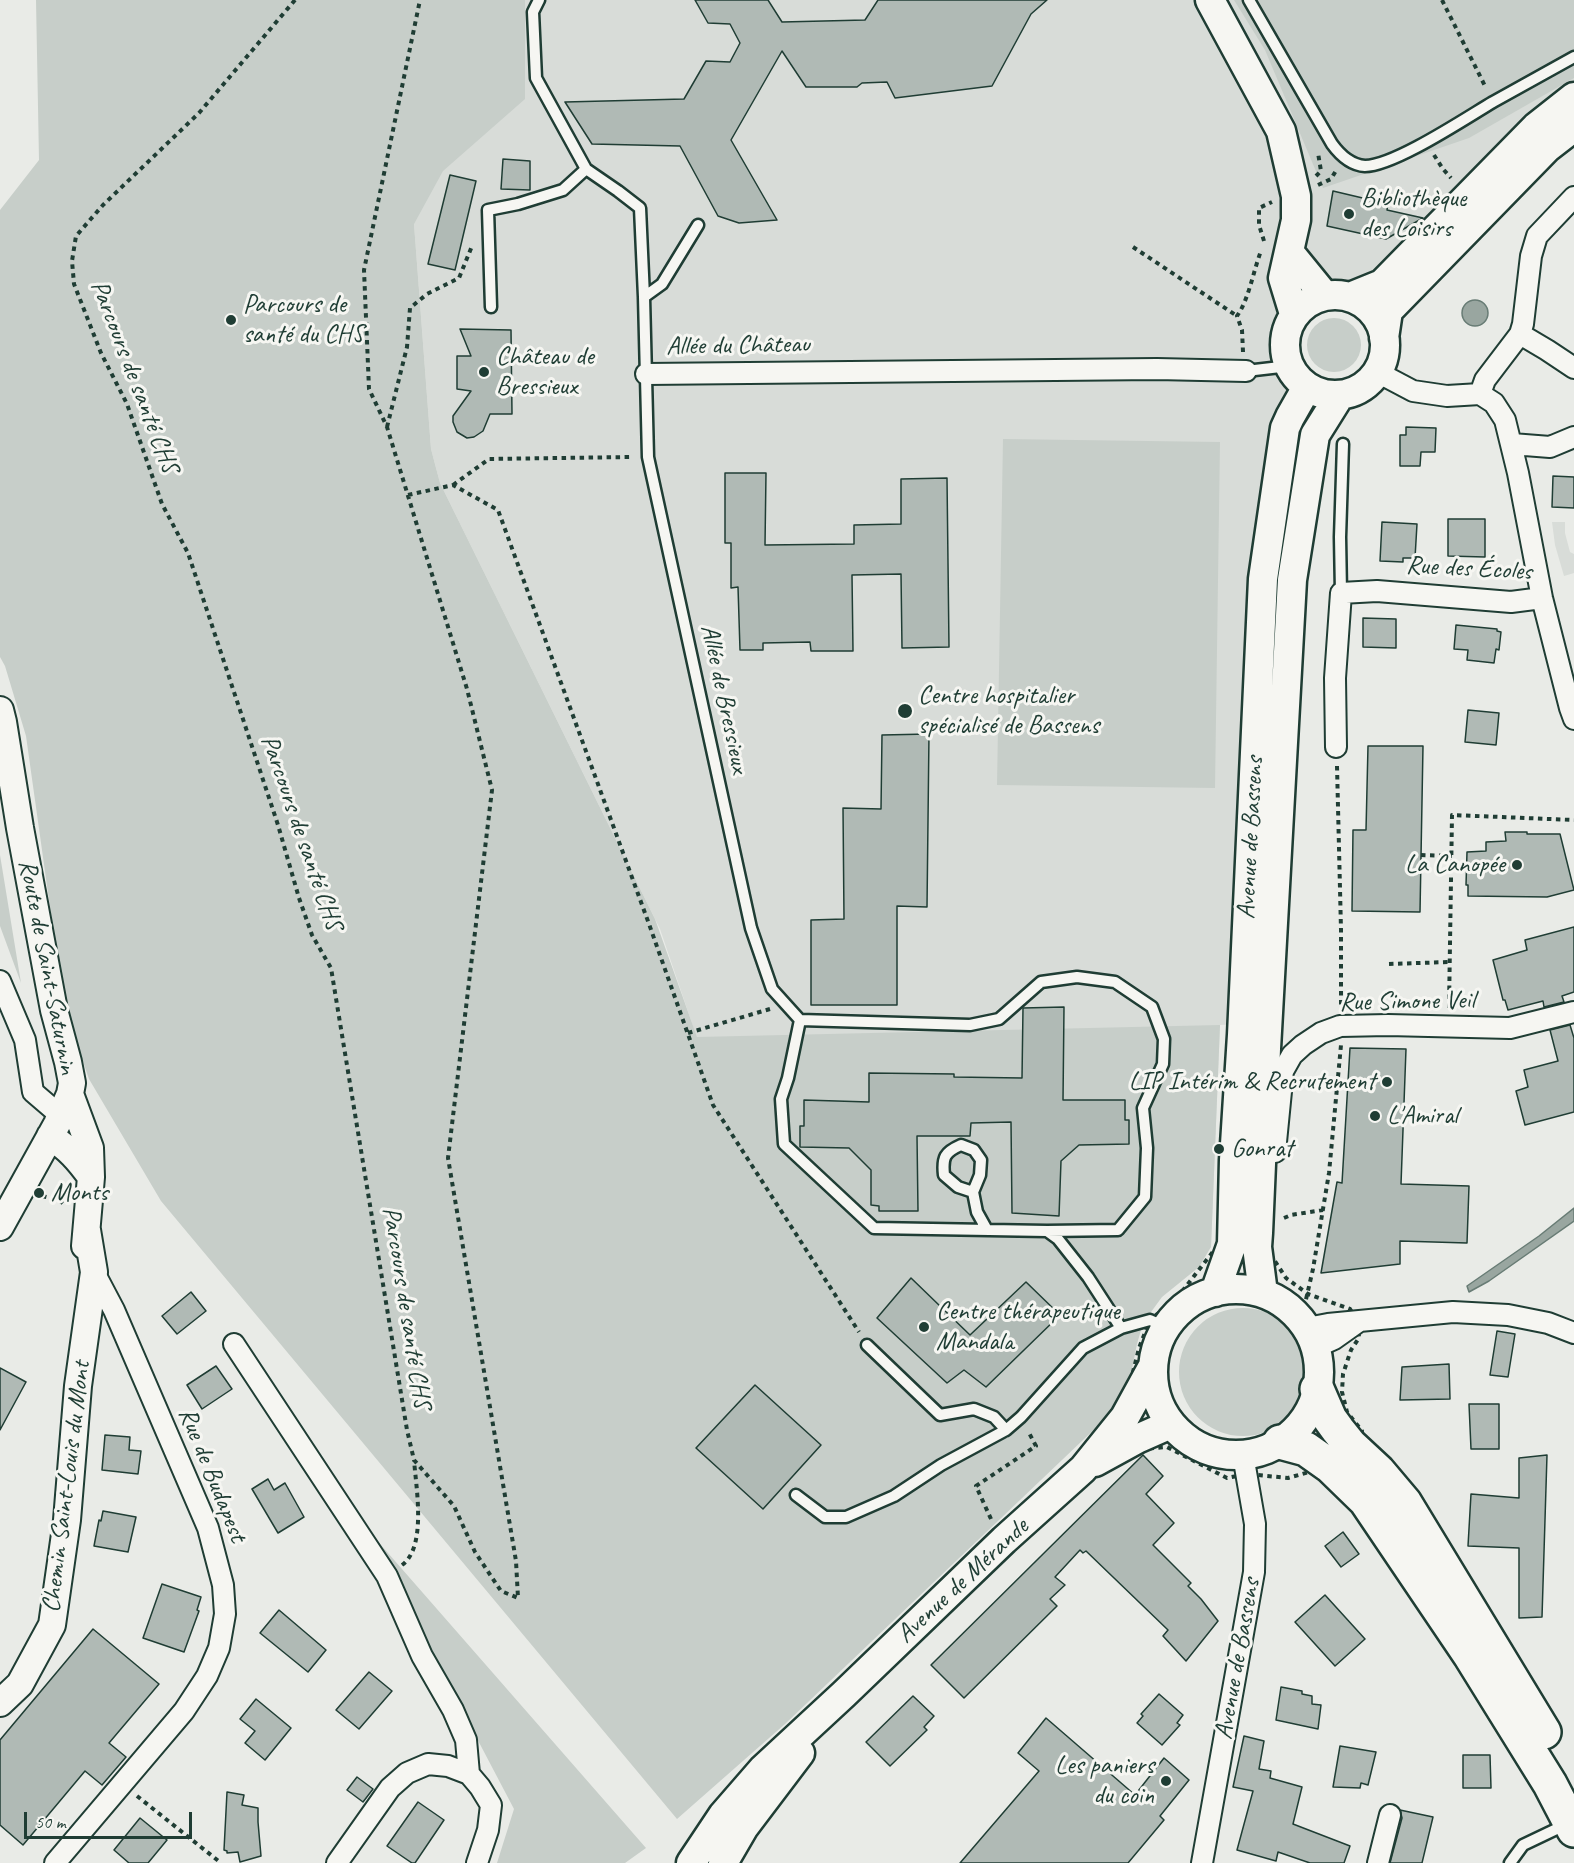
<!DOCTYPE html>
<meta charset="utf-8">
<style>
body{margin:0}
#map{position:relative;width:1574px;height:1863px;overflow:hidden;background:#e9ebe7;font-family:Caveat,sans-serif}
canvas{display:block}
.scale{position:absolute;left:24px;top:1812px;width:168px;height:27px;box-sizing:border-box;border:3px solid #1f3d34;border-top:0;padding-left:8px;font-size:18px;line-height:21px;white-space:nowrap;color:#1f3d34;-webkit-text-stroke:4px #f6f6f2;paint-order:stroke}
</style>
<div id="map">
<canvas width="1574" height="1863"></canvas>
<div class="scale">50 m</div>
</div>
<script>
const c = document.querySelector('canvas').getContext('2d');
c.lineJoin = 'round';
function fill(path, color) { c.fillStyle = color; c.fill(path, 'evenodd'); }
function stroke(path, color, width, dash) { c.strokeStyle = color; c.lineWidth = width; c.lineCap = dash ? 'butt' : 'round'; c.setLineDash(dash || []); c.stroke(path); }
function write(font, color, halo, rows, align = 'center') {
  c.font = font + ' Caveat,sans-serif'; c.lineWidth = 6; c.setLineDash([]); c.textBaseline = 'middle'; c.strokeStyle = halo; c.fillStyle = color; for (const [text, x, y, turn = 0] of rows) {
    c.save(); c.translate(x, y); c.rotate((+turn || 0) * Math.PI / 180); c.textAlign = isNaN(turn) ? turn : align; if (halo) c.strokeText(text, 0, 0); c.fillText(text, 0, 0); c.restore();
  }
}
fill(new Path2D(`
 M401,0H1574V97L1382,284L1325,296L1309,302L1294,314L1287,330L1285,352L1289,366L1296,378L1307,387L1290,417L1238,1024L1220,1025L1211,1247L993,1460L697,1038L660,929L440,483L431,449L414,224Z
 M1552,522H1565V533L1570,552L1574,554V573L1564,576L1555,545Z`), '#d8dcd8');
fill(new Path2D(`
 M36,0H525V99L443,171L414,224L431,449L440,483L655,919L697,1037L1220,1025L1211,1247L1199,1267L1162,1297L1143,1323L1137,1344L1126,1399L785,1724L677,1819L161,1201L89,1079L64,1007L26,736L5,666L0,657V210L39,160Z
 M1234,0H1574V78L1469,138L1323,188L1265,50Z
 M1307 345a27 27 0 1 1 54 0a27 27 0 1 1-54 0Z
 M1003,439L1220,442L1215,788L997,785Z
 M0,855L21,983L0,926Z
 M1179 1372a64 64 0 1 1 128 0a64 64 0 1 1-128 0Z
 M367,1529L646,1848L625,1863H497L514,1809Z`), '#c7cec9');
const water = new Path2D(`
 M1462 313a13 13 0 1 1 26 0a13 13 0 1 1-26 0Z
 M1574,1208V1221L1489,1281L1469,1292L1467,1286L1539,1236Z`);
fill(water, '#99a6a0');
stroke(water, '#687c75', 1.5);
const building = new Path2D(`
 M695,0H768L782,22L865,20L878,0H1047L1031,14L992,86L895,98L887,82L862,83L857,87H806L782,51L731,140L777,220L739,223L718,216L680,146L592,144L565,102L684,99L706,61L730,62L740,43L730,24L708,23Z
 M503,159L530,161V190L501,189Z
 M450,175L476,181L455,270L428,264Z
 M1333,191L1388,204L1387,210L1423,218L1386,239L1327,226Z
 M460,329L511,330L512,414H490L483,431L474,437L467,438L457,432L453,422V416L471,391L457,389V356H471Z
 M1406,427L1436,428L1435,452H1421L1420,466H1400V435H1406Z
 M725,473H766L765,545L854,544V525L901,524V479L947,478L949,647L902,648L901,574L852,575L853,651H811L810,642L763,643V650H740L738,587L731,588V543H725Z
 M1553,476L1574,477V508L1552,507Z
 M1448,519H1485V557L1448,556Z
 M1382,522L1417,524L1415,558H1403V562L1380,561Z
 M1363,618L1396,619V648L1363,647Z
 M1456,625L1497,629V631L1501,632L1499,650L1496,649L1494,663L1467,660L1468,650L1454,649Z
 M1468,710L1499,713L1496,745L1465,742Z
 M929,734L927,907L897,906V1005H811V920L844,919L843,808L881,809L882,735Z
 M1368,746H1423L1420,912L1352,911L1353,830H1366Z
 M1505,832H1527V834H1560L1574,890L1547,897L1468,896V885H1466L1467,852L1486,851V842L1506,841Z
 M1574,927V992L1562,996L1564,1002L1544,1007L1543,1001L1508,1010L1505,1000H1503L1493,960L1527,950L1525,940Z
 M1064,1007L1063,1100H1125V1120H1129V1144L1079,1145L1061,1161L1059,1216L1012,1213L1011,1122L971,1123L970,1136H917L918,1211H879V1206L871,1205V1170L849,1148L800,1147V1126H804V1100L869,1102V1073L954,1074V1077L1022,1078L1023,1008Z
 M1570,1025L1574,1038V1112L1525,1125L1516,1091L1528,1087L1524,1070L1558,1061L1550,1030Z
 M1350,1048L1406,1049L1401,1184L1469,1186L1467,1243L1400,1241V1264L1321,1273L1337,1182L1342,1183Z
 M911,1278L970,1335L1026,1282L1060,1315L986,1387L964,1370L947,1383L877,1318Z
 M191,1292L206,1311L177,1334L162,1316Z
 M1497,1331L1515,1334L1508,1377L1490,1375Z
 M1449,1364L1450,1399L1400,1400L1402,1367Z
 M216,1366L232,1389L202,1409L187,1385Z
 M0,1368L26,1382L0,1430Z
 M755,1385L821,1445L763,1509L696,1448Z
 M1469,1404H1499V1449H1471Z
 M105,1435L130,1437L129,1450L141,1451L138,1474L102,1470Z
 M1143,1455L1163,1476L1146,1494L1174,1523L1153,1545L1191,1583L1188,1586L1201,1599L1218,1621L1186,1661L1163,1636L1168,1630L1086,1551L1083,1553L1080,1550L1055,1577L1065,1585L1050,1599L1057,1606L964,1698L931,1665Z
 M1547,1455L1542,1617L1519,1618V1548L1468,1546L1471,1494L1519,1498V1458Z
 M268,1479L274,1490L285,1483L304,1517L278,1533L252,1489Z
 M103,1511L136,1517L128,1552L94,1546L99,1520L101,1521Z
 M1343,1532L1359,1554L1341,1567L1325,1546Z
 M162,1584L201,1597L197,1610L199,1611L184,1652L143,1638Z
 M1325,1595L1365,1639L1335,1666L1295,1622Z
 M279,1610L326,1650L308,1672L260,1633Z
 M93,1629L159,1684L109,1743L126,1757L102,1785L85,1771L23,1845L0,1825V1740Z
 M369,1672L392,1691L359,1729L336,1710Z
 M1281,1687L1302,1691V1694L1312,1696V1704L1321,1705L1318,1729L1276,1720Z
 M1159,1694L1183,1715L1177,1723L1180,1725L1162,1745L1137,1723L1143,1716L1141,1714Z
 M913,1696L934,1716L924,1727L927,1730L890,1766L866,1742Z
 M256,1699L291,1728L265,1760L245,1743L255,1731L240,1719Z
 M1046,1718L1135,1795L1164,1758L1189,1780L1160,1816L1164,1820L1128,1863H960L1039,1771L1018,1753Z
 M1244,1736L1264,1741L1259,1769L1271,1771L1270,1778L1302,1787L1293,1824L1350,1846L1344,1863H1310L1278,1852L1276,1861L1237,1850L1253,1791L1233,1787Z
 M1340,1746L1376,1752L1368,1785L1361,1783L1360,1788L1333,1787Z
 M1463,1755H1490L1491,1788H1463Z
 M357,1777L373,1789L363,1802L347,1790Z
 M227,1792L244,1795L242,1805L258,1808V1822L261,1856L240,1862L238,1852L227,1853V1851L224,1850Z
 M418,1802L444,1820L415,1863H412L387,1846Z
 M1400,1810L1433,1817L1422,1863H1390L1402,1818Z
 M140,1818L167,1840L148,1863H129L114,1850Z`);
fill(building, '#b0bab5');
stroke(building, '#1f3d34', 1.5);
const service = new Path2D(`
 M539,0L533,12L536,78L586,169L618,191L640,208L644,297L648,457L751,928L772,989L800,1020
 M1249,0L1332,144C1340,155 1350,165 1365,166C1394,166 1466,118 1493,102C1520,87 1547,72 1574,57
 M644,297L662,284L698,225
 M491,307L488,210L518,204L563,190L586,169
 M1246,371L1289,366
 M1341,593L1340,537L1343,444
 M1077,977L1115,982L1152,1007L1164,1039L1163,1064L1143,1108L1147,1148L1145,1197L1118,1230L1047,1231L874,1228L784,1144L781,1099L788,1078L800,1020L970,1025L999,1019L1041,982Z
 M973,1192L958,1187L944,1175C942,1157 945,1152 961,1145L974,1150L981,1160L980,1175L973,1192L977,1212L987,1230
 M1047,1231L1058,1239L1088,1277L1121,1328
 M867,1345L940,1415L974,1409L994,1417L1006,1430L1021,1417L1083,1348L1121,1328L1150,1320L1166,1327
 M796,1495L825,1517H846L894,1496L941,1465L1006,1430
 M1510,1863L1523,1845L1567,1824`);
const minor = new Path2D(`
 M1520,334L1547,350L1574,368
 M1377,372L1413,391L1447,396L1480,394L1494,403L1505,420L1518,473L1542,598L1570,708L1574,719
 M646,374L1157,369L1246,371
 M1480,394L1485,380L1520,334L1523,324L1531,256L1537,236L1574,197
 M1512,444L1550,447L1574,437
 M1336,747L1335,678L1341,593L1377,591L1511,602L1542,598
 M0,981L25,1040L33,1092L61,1116
 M1275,1152L1283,1071L1292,1055L1303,1045L1321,1033L1340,1026L1388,1025L1510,1028L1574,1012
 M1307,1328L1328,1324L1453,1312L1508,1315L1548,1323L1574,1333
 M234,1344L387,1576L422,1656L453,1710L466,1740L469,1774
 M1316,1347L1334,1339L1358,1322
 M55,1863L184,1711L207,1676L219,1648L225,1614L223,1585L208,1528L114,1310L94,1272
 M337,1863L390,1788L407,1773L428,1764L448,1766L469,1774L480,1787L491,1805L488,1830L477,1863
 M1202,1863L1254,1572L1255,1524L1243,1455
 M1378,1863L1390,1815`);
const tertiary = new Path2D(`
 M0,710L3,722L20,828L54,1010L68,1062L72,1083L70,1094L57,1124L0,1227
 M70,1094L90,1148L91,1177L85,1246
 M50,1136C69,1149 78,1159 91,1177
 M0,1703L20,1684L52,1625L67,1520L78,1386L94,1272L87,1230`);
const secondary = new Path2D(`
 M1210,0L1281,131L1296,196V220L1283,278L1294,314
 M1290,253L1325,296
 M1285 345a50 50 0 1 1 100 0a50 50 0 1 1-100 0Z
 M1350,297L1382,284L1536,127L1574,97
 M1384,338L1388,311L1547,148L1574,127
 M1153 1372a83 83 0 1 1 166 0a83 83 0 1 1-166 0Z
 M1215,1292L1232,1244L1234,1160L1242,1035L1263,579L1285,428L1290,417L1307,387
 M1263,1293L1257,1247L1258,1233L1266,1049L1292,580L1315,435L1340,395
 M1095,1462L1137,1439L1171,1424
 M691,1863L723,1815L763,1769L844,1694L1004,1540L1083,1469L1125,1417L1153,1366
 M723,1863L744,1827L800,1753`);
const trunk = new Path2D(`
 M1317,1389L1330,1419L1338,1430L1350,1445L1378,1471L1405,1503L1544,1732
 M1280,1442L1306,1449L1330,1466L1366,1501L1470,1655L1550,1784L1574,1830`);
stroke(service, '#1f3d34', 15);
stroke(minor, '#1f3d34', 24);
stroke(tertiary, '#1f3d34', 30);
stroke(secondary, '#1f3d34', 33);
stroke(trunk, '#1f3d34', 38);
stroke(new Path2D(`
 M295,0L199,113L103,205L76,236L72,261L74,284L101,353L127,404L162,504L188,553L278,825L299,898L312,935L331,968L407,1430L414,1460L454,1506L475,1552L501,1591L518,1598L516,1561L448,1158L492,790L467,689L387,427L369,389L364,270L420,0
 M1442,0L1486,88
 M1434,155L1443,169L1451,178
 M1316,176L1321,171L1318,153
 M1318,185L1331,179L1337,169
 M1264,241L1259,225V208L1272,202
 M1133,247L1237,316
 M1243,352L1242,330L1237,316C1249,299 1253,272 1261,251
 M387,427L407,347L410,308L427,294L459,278L472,246
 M453,485L489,459L632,457
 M408,495L453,485L498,510L649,924L713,1105L859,1332
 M1337,766L1341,930V1008
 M1421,855L1452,856
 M1389,964L1449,962
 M1449,1008L1452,815L1574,820
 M688,1033L770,1009
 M42,1196L59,1200L65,1205
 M1284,1218L1291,1215L1323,1210
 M1219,1244L1267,1249L1286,1278L1308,1294L1350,1309L1358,1322L1359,1338L1351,1350L1343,1374L1342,1392L1347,1412L1362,1431L1330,1466L1288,1478L1247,1474L1227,1478L1167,1447L1142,1449L1117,1404L1129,1388L1139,1348L1150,1320L1177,1298Z
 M1304,1308L1313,1269L1329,1173L1341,1045
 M991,1519L976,1486L1036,1446L1028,1431
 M402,1565C427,1547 416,1487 414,1460
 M137,1796L221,1863`), '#1f3d34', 4, [4.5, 4.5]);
stroke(service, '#f6f6f2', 10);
stroke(minor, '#f6f6f2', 20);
stroke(tertiary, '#f6f6f2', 26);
stroke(secondary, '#f6f6f2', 28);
stroke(trunk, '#f6f6f2', 33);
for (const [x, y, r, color] of [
 [1349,214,6,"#1f3d34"],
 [231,320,6,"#1f3d34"],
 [484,372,6,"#1f3d34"],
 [905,711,8,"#1f3d34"],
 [1517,865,6,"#1f3d34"],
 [1387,1082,6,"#1f3d34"],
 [1375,1116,6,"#1f3d34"],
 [1219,1149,6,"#1f3d34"],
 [39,1193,6,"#1f3d34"],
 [924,1327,6,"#1f3d34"],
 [1166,1781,6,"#1f3d34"]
]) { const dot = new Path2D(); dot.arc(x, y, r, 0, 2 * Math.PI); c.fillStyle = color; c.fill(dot); stroke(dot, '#f6f6f2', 2); }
write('26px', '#1f3d34', '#f6f6f2', [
 ["Bibliothèque",1361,199],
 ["des Loisirs",1361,229],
 ["Parcours de",243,305],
 ["santé du CHS",243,335],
 ["Château de",496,357],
 ["Bressieux",496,387],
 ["Centre hospitalier",918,696],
 ["spécialisé de Bassens",918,726],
 ["La Canopée",1505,865,"right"],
 ["LIP Intérim & Recrutement",1375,1082,"right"],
 ["L'Amiral",1387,1116],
 ["Gonrat",1231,1149],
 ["Monts",51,1193],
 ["Centre thérapeutique",936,1312],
 ["Mandala",936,1342],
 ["Les paniers",1154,1766,"right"],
 ["du coin",1154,1796,"right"]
], 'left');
write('26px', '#1f3d34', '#f6f6f2', [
 ["Allée du Château",738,346,-1],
 ["Parcours de santé CHS",134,377,69],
 ["Rue des Écoles",1469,569,3],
 ["Allée de Bressieux",724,699,78],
 ["Parcours de santé CHS",301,833,71],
 ["Avenue de Bassens",1251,838,-87],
 ["Route de Saint-Saturnin",47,967,79],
 ["Rue Simone Veil",1407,1002,-1],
 ["Parcours de santé CHS",406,1308,81],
 ["Rue de Budapest",212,1475,68],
 ["Chemin Saint-Louis du Mont",67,1487,-83],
 ["Avenue de Mérande",963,1581,-43],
 ["Avenue de Bassens",1238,1659,-80]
]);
</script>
